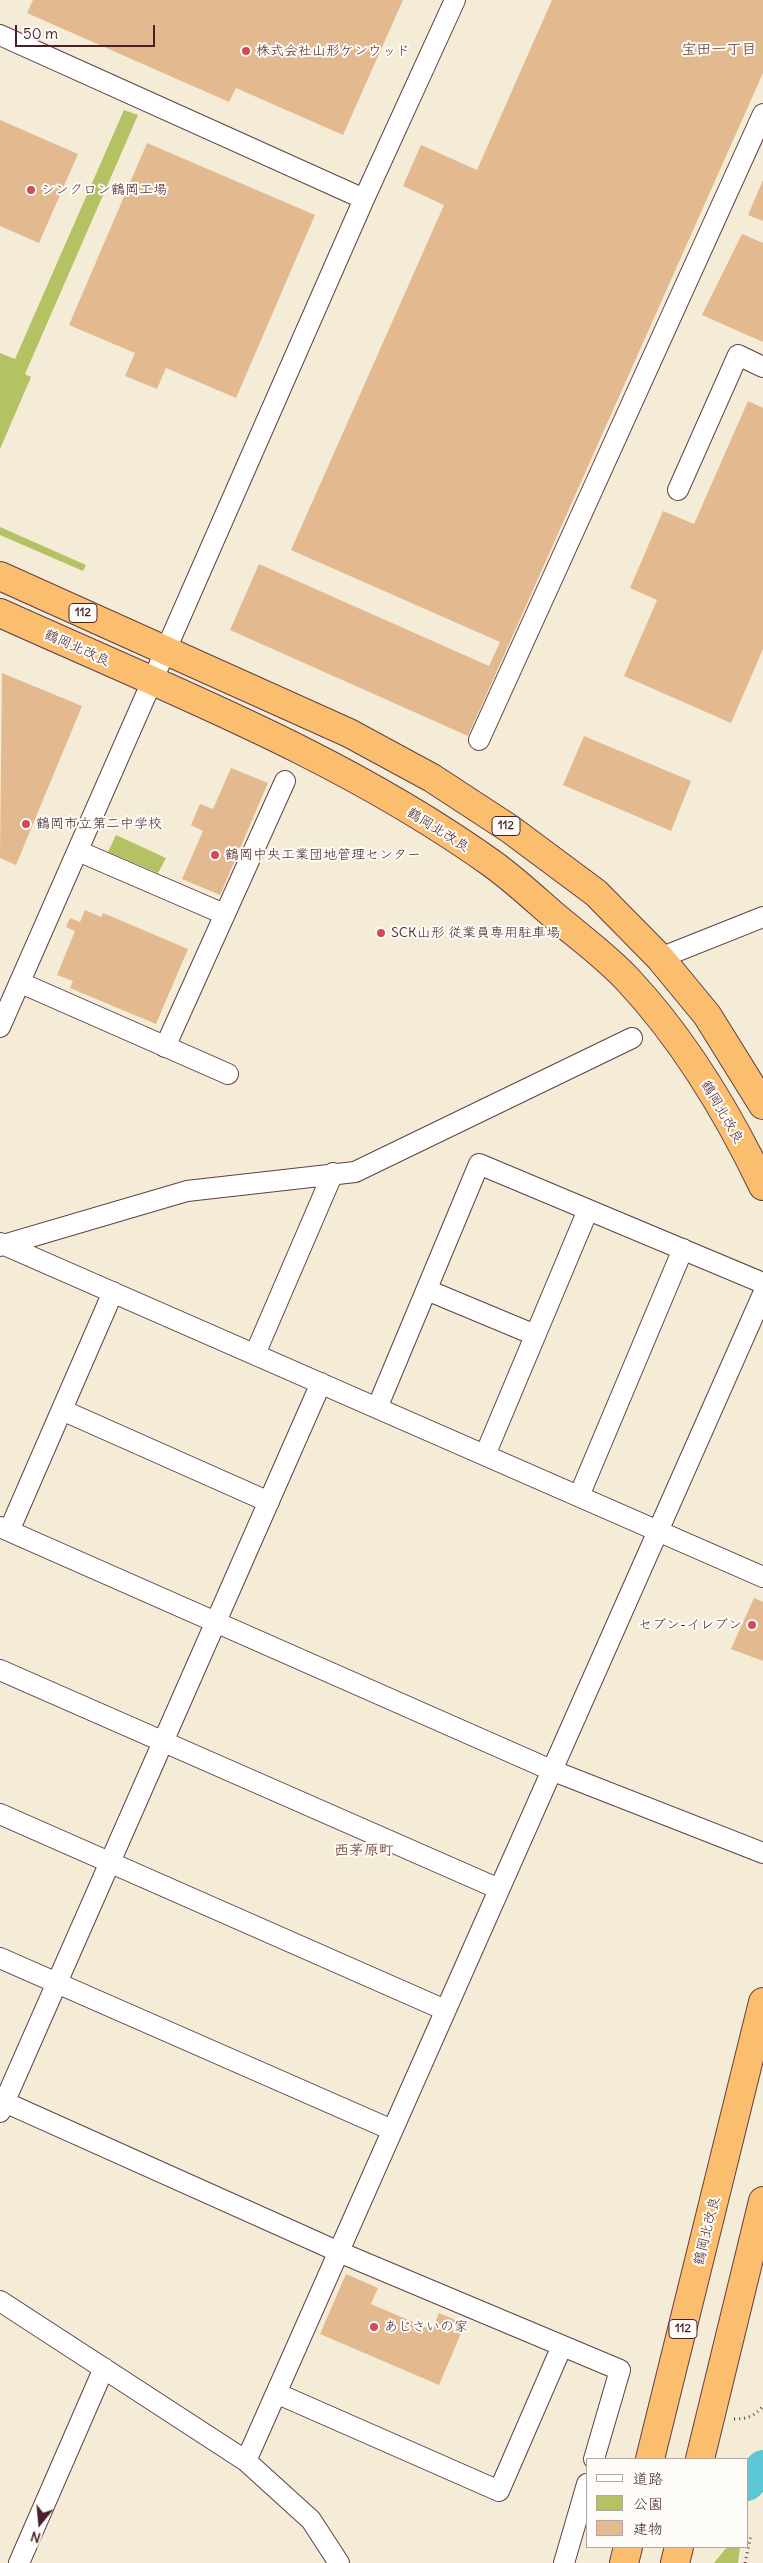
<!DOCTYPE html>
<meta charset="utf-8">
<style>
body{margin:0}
#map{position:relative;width:763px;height:2563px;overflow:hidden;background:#f4ecd6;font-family:Delius,"Klee One",sans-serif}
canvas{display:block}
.legend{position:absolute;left:586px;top:2458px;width:162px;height:90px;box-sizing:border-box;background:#fdfcf7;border:1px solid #b5a4a5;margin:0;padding:6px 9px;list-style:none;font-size:15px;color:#4a1f2b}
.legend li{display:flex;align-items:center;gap:10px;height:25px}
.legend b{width:25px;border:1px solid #b5a4a5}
.north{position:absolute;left:15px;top:2498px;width:50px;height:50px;-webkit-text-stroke:4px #fdfcf7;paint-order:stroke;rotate:197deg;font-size:14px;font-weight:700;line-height:20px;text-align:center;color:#4a1f2b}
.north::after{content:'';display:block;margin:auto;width:18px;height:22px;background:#4a1f2b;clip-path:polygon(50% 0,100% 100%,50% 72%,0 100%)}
.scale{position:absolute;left:15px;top:25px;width:140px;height:22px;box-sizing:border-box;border:2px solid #4a1f2b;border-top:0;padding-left:6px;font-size:15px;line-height:18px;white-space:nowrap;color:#4a1f2b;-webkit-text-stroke:4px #fdfcf7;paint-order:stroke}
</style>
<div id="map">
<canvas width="763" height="2563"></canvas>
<ul class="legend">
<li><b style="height:6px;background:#fff"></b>道路</li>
<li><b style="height:14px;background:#b4c264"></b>公園</li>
<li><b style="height:14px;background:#e3b98f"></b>建物</li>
</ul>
<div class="north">N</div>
<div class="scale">50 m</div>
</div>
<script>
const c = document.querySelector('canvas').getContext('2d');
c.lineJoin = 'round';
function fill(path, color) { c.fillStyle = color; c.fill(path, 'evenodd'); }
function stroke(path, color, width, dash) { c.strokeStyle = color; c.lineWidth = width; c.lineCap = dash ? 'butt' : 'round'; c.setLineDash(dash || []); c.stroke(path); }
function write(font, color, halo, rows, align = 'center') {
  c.font = font + ' Delius,"Klee One",sans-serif'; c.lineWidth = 4; c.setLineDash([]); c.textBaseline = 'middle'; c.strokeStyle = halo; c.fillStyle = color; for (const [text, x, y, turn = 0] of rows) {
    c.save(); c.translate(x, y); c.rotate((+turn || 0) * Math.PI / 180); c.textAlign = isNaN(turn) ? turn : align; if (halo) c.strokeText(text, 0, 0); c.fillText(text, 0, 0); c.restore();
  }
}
fill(new Path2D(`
 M124,110L138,115L25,374L31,377L0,449V353L15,359Z
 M0,527L86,565L83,571L0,535Z
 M116,835L166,858L158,873L108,852Z
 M727,2547H740L738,2563H714Z`), '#b4c264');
stroke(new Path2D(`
 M747,2484L763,2467`), '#5cc8d5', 34);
fill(new Path2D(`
 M33,0H403L343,135L236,88L229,102L27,13Z
 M552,0H763V73L468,736L230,630L259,564L489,666L500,642L291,550L444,205L403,186L421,145L477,170Z
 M0,120L78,154L39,243L0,226Z
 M147,143L315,215L236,398L166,368L157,389L125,376L135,353L69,325Z
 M763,180V221L748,215Z
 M742,234L763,243V342L702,315Z
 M748,401L763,408V649L731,723L624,676L657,600L630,588L663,511L694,524Z
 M2,673L82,706L16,865L0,858Z
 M584,736L691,781L671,831L563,785Z
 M231,768L268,783L220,895L182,879L203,831L191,825L200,804L213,809Z
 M85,910L101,917L103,913L188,949L156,1024L70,988L73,981L57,975L75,931L66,927L70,918L80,922Z
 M754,1598L763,1602V1661L731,1649Z
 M346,2274L378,2288L371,2304L432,2330L439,2313L465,2324L439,2385L320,2334Z`), '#e3b98f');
const minor = new Path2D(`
 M0,35L364,199
 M678,490L738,355L763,367
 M479,740L763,114
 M78,851L224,914
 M660,958L763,917
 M21,983L228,1074
 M0,1027L364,199L455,0
 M165,1047L285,781
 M0,1243L763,1577
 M0,1246L187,1191L355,1172L632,1038
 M427,1290L535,1335
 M255,1354L333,1173
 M377,1408L479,1164L763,1283
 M62,1410L269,1502
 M485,1455L588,1210
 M579,1496L683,1249
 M0,1527L551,1770L763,1853
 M9,1531L113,1292
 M0,1670L499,1889
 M0,1814L445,2010
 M0,1958L392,2130
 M0,2100L339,2252L620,2370L594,2459
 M0,2112L321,1383
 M0,2301L246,2461L311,2520L339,2563
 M276,2393L499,2491L562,2346
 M246,2461L763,1294
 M19,2563L104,2368
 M564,2563L587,2484`);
const highway = new Path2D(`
 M0,576L349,733L432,778L510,829L596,893L660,958L707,1015L763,1105
 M0,613C168,689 344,757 494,865C517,882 537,901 558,919C582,939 608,958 629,981C684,1040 728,1113 763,1186
 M650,2459L763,2002
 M700,2459L763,2201
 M624,2563L628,2547
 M675,2563L679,2547`);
stroke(minor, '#643e45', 22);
stroke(highway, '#643e45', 30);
stroke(new Path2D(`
 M734,2419C747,2419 755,2416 763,2406
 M745,2563L751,2535`), '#643e45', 3, [1, 4]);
stroke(minor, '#fff', 20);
stroke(highway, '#fbbe6e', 28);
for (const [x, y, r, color] of [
 [246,51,5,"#d1495b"],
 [31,190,5,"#d1495b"],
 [26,824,5,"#d1495b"],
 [215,855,5,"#d1495b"],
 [381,933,5,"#d1495b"],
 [752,1625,5,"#d1495b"],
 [374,2327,5,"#d1495b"]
]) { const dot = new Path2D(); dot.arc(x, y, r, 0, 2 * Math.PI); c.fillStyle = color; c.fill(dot); stroke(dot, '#fdfcf7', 2); }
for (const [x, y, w] of [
 [83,613,28],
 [506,826,28],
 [683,2329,28]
]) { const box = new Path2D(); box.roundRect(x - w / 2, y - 9.5, w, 19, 4); c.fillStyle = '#fdfcf7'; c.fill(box); stroke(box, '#4a1f2b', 1); }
write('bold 12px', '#4a1f2b', null, [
 ["112",83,613],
 ["112",506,826],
 ["112",683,2329]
]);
write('14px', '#4a1f2b', '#fdfcf7', [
 ["株式会社山形ケンウッド",256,51],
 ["シンクロン鶴岡工場",41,190],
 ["鶴岡市立第二中学校",36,824],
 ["鶴岡中央工業団地管理センター",225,855],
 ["SCK山形 従業員専用駐車場",391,933],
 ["セブン-イレブン",742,1625,"right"],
 ["あじさいの家",384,2327]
], 'left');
write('14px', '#4a1f2b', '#fdfcf7', [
 ["鶴岡北改良",77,648,24],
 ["鶴岡北改良",438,830,32],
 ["鶴岡北改良",722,1112,60],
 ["鶴岡北改良",707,2231,-76]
]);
write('bold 15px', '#80554e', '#fdfcf7', [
 ["宝田一丁目",719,50],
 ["西茅原町",364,1851]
]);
</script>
